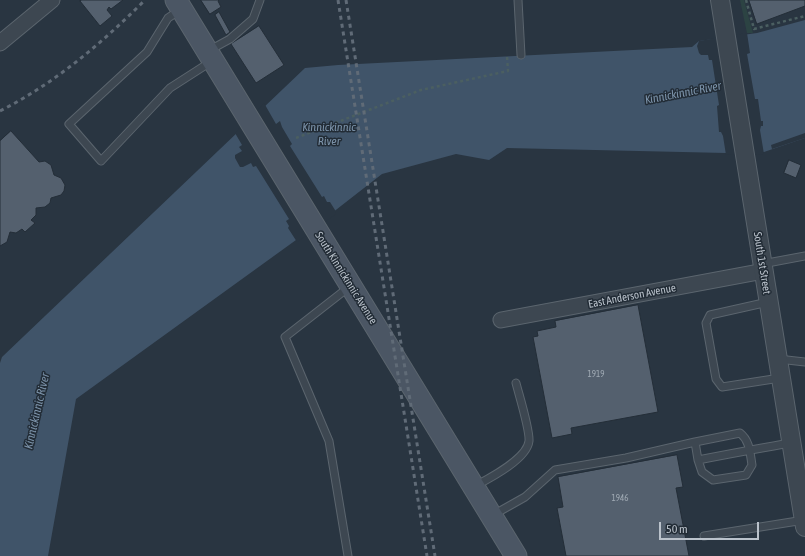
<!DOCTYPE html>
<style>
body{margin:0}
#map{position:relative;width:805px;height:556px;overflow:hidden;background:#293541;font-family:"Asap Condensed",sans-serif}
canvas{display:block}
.scale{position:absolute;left:659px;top:522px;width:100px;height:18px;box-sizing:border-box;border:2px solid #bac2cb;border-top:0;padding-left:5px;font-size:12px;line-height:14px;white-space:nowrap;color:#bac2cb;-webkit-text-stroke:3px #222c36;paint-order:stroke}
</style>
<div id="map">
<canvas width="805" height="556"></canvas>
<div class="scale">50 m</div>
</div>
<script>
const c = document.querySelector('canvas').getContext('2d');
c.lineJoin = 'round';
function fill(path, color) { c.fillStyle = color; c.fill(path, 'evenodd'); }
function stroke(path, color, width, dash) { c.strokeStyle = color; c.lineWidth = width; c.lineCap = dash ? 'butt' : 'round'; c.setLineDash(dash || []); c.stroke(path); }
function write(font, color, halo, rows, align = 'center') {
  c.font = font + ' "Asap Condensed",sans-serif'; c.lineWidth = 3; c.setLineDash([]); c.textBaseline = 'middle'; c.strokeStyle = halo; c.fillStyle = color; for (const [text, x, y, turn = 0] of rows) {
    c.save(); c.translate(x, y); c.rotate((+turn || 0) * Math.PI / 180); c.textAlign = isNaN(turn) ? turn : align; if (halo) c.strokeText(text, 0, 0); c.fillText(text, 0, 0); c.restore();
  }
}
fill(new Path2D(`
 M740,0H744L753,33H747Z`), '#2c4343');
fill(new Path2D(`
 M805,20V138L764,152L726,153L507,148L489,160L456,154L382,174L314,227L76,399L48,556H0V363L2,357L305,68L338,65L692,47L699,41L757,33Z`), '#405469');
fill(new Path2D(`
 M747,33L750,53L747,54L755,99H758L761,121H763V126H761L760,130L764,154L726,155L723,136L721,132H719L717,106L719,105L712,60H709L708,55H701L699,53L697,46L699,41Z
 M264,103L276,124L280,121L282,127L292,144L290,146L322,197L324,196L327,202H330L335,210L336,214L297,242L288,228L289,226L286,221L289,219L256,166L253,167L251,163L243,167H240L235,158V155L242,151L239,147L242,145L235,133Z
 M805,133V138L772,149L771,145Z`), '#293541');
const building = new Path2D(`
 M82,0H123L111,9L109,7L107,10L112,16L100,26L80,1Z
 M201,0H219L218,1L221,7L210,14Z
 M749,0H805V6L757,24Z
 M219,12L230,32L226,35L215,15Z
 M259,26L284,65L256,83L231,44Z
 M11,131L39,162L45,161L51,165L54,175L61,178L65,185L64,191L61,195L51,198L50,203L45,207L36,208V215L31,220L35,223L25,232L22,229L16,233L10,232L7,242L0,246V141Z
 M789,160L801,165L796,178L784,173Z
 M638,305L658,412L571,428L572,434L552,438L533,337L538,336L537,331L556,327L555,321Z
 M677,455L683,487L676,488L689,556H566L557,508L563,507L558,477Z`);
fill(building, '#54606e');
stroke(building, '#242e38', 1);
const service = new Path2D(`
 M518,0L521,55
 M180,10L168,18L147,52L69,124L101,161L170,88L212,61
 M208,51L230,39L253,19L260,0
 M762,264L805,256
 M768,302L710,315L706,323L716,379L722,387L780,378
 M778,359L805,362
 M698,460L695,442L740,433C750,441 750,453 752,465L746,475L713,480L702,472L698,460C729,454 760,448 791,443
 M475,486C490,478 527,459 529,441C530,430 519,395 516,383
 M493,515L525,497L555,470L626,458L695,442
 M704,536L804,520
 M348,556L329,441L285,337L349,287`);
const minor = new Path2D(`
 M0,43L52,0
 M501,320L764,271`);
const tertiary = new Path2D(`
 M720,0L805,527`);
const secondary = new Path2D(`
 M176,0L516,556`);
stroke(service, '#5b656e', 9);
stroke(minor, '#5b656e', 17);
stroke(tertiary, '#5b656e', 20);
stroke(secondary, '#5b656e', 23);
stroke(new Path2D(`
 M746,0L754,29L805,16
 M296,138L421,90L508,71L507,56`), '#4b5f61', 2.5, [3, 3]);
stroke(service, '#3d4751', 7);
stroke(minor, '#3d4751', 15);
stroke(tertiary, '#3d4751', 18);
stroke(secondary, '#4b5664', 21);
stroke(new Path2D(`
 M338,0L427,556
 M346,0L435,556
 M0,111C55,83 101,44 145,0`), '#606b77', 3, [4, 4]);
write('9px', '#a0aab4', null, [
 ["1919",596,374],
 ["1946",620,498]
]);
write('11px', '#bac2cb', '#222c36', [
 ["South 1st Street",762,263,81],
 ["South Kinnickinnic Avenue",346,278,58],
 ["East Anderson Avenue",632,296,-11]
]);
write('italic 12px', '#7d94ab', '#222c36', [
 ["Kinnickinnic River",683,93,-11],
 ["Kinnickinnic",329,127],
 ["River",329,141],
 ["Kinnickinnic River",37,411,-77]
]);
</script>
